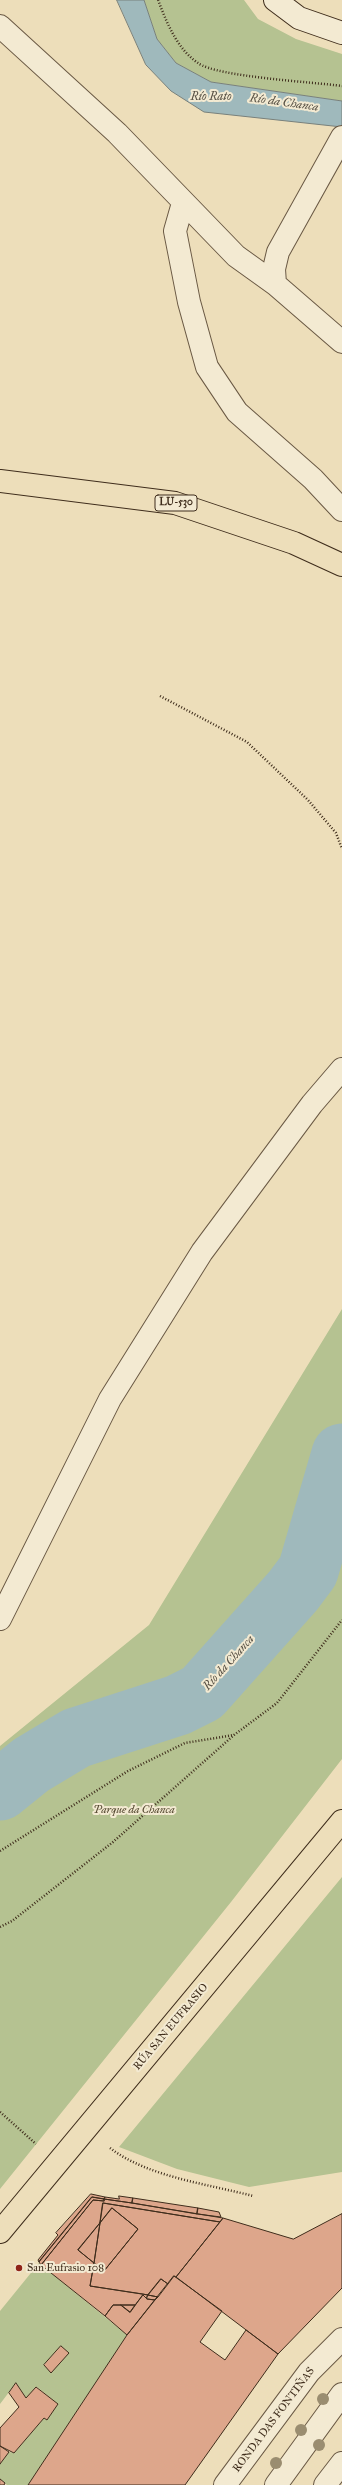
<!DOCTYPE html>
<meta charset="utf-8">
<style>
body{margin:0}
canvas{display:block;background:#eddeba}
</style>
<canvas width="342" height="2485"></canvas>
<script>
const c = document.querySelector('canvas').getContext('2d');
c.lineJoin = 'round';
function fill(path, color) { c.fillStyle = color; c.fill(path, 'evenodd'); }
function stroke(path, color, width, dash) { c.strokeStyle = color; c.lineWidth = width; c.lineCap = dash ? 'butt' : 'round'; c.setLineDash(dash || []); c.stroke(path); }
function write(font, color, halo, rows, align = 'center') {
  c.font = font + ' "IM FELL Great Primer",serif'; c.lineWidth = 4; c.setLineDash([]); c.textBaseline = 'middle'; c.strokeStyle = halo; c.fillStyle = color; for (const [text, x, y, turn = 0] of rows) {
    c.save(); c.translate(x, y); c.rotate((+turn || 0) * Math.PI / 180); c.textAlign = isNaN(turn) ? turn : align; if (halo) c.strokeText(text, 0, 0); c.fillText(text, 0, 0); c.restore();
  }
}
fill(new Path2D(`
 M144,0H244L258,19L296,39L342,54V101L211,82L176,63L157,39Z
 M342,1309V1759L231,1902L0,2189V1746L149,1625Z
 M342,1877V2172L249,2187L177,2169L119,2147Z
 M39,2263L127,2335L28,2485H7L0,2479V2464L9,2452L14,2453L44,2418L47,2420L58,2404L37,2387L26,2398L16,2383L0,2404V2311ZM61,2346L68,2353L51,2372L44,2365Z`), '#b5c291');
const water = new Path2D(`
 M117,0H144L157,39L176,63L211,82L342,101V127L204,112L171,91L146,65Z`);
fill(water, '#9fb9bc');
stroke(water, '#79817c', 1);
stroke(new Path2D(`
 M0,1790L31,1765L76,1738L178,1705L202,1693L293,1591L308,1571L342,1454`), '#9fb9bc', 61);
const building = new Path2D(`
 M91,2194L105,2197L104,2199L92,2197L39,2262L38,2260L58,2235L56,2233Z
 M119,2196L133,2198L132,2203L104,2199L105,2197L119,2199Z
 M92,2197L104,2199V2201L93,2200L41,2265L39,2262Z
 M133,2198L198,2208L197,2214L132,2203Z
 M104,2199L132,2203L223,2218L220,2222L103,2203L100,2223L78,2250L94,2263L90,2286L148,2295L146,2298L143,2295L135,2305H113L105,2316L41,2265L93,2200L104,2201Z
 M103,2203L220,2222L176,2277L174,2276L168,2284L161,2279L148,2295L143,2294L90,2286L94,2263L104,2271L138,2229L112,2208L100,2223Z
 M112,2208L138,2229L104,2271L94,2263L100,2223Z
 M198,2208L219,2212L221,2217L197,2214Z
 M342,2214V2288L278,2354L176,2277L223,2218L293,2239Z
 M100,2223L94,2263L78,2250Z
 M174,2276L222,2311L200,2342L225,2360L246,2330L278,2354L185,2485H28L127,2335Z
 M161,2279L168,2284L158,2297L148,2295Z
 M143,2295L147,2299L155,2300L127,2335L105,2316L113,2305H121L130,2312Z
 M148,2295L158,2297L155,2300L147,2299Z
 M121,2305H135L130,2312Z
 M61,2346L69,2353L51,2373L44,2365Z
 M16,2383L26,2398L36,2387L58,2404L47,2420L44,2418L14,2453L0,2446V2428L19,2407L9,2393Z
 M0,2446L9,2452L0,2464Z
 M0,2479L5,2483L4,2485H0Z`);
fill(building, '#dda68b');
stroke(building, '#3f2d1c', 1);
const street = new Path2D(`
 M0,26L117,133L236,256L275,284
 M342,137L278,252L274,269L275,284L342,342
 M183,203L175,231L189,302L207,367L237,412L313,479L342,510
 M0,1619L110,1399L202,1252L312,1104L342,1069
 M225,2485L309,2372L342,2339
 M276,2485L342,2394
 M325,2485L342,2463`);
const secondary = new Path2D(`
 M275,0L299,18L342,33`);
const primary = new Path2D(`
 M0,481L175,503L294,543L342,565
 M0,2232L342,1821`);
stroke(street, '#6a5944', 24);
stroke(secondary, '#3f2d1c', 24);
stroke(primary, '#3f2d1c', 24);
stroke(new Path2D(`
 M158,0C167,23 177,49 198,63C217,77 314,82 342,86
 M160,696L247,742L308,800L336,833L342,849
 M0,1851L128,1771L185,1743L234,1735
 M0,1927L12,1921L113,1842L234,1735L277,1703L342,1620
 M0,2112L36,2144
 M110,2148C148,2177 208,2184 253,2196`), '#3f2d1c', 2.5, [1, 2]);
stroke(street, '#f3ead2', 22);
stroke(secondary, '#f3ead2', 22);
stroke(primary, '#eddeba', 22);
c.fillStyle = '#9a8d70';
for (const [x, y] of [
 [323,2399],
 [301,2430],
 [319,2445],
 [276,2463]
]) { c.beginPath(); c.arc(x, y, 6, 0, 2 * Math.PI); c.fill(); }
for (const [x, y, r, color] of [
 [19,2268,4,"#8f2418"]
]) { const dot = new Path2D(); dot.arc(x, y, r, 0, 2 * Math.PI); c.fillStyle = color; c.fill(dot); stroke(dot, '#f3ead2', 1.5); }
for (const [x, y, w] of [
 [176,503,42]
]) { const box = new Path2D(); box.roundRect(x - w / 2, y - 8, w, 16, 3); c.fillStyle = '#f3ead2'; c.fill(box); stroke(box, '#3f2d1c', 1); }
write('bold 10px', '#3f2d1c', null, [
 ["LU-530",176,503]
]);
write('italic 11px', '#574b33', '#f3ead2', [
 ["Parque da Chanca",134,1810]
]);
write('11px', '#3f2d1c', '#f3ead2', [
 ["RÚA SAN EUFRASIO",171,2027,-50],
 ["RONDA DAS FONTIÑAS",274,2420,-53]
]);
write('11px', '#3f2d1c', '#f3ead2', [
 ["San Eufrasio 108",27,2268]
], 'left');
write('italic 12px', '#575044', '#f3ead2', [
 ["Río Rato",211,97],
 ["Río da Chanca",284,103,8],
 ["Río da Chanca",229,1663,-48]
]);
</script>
